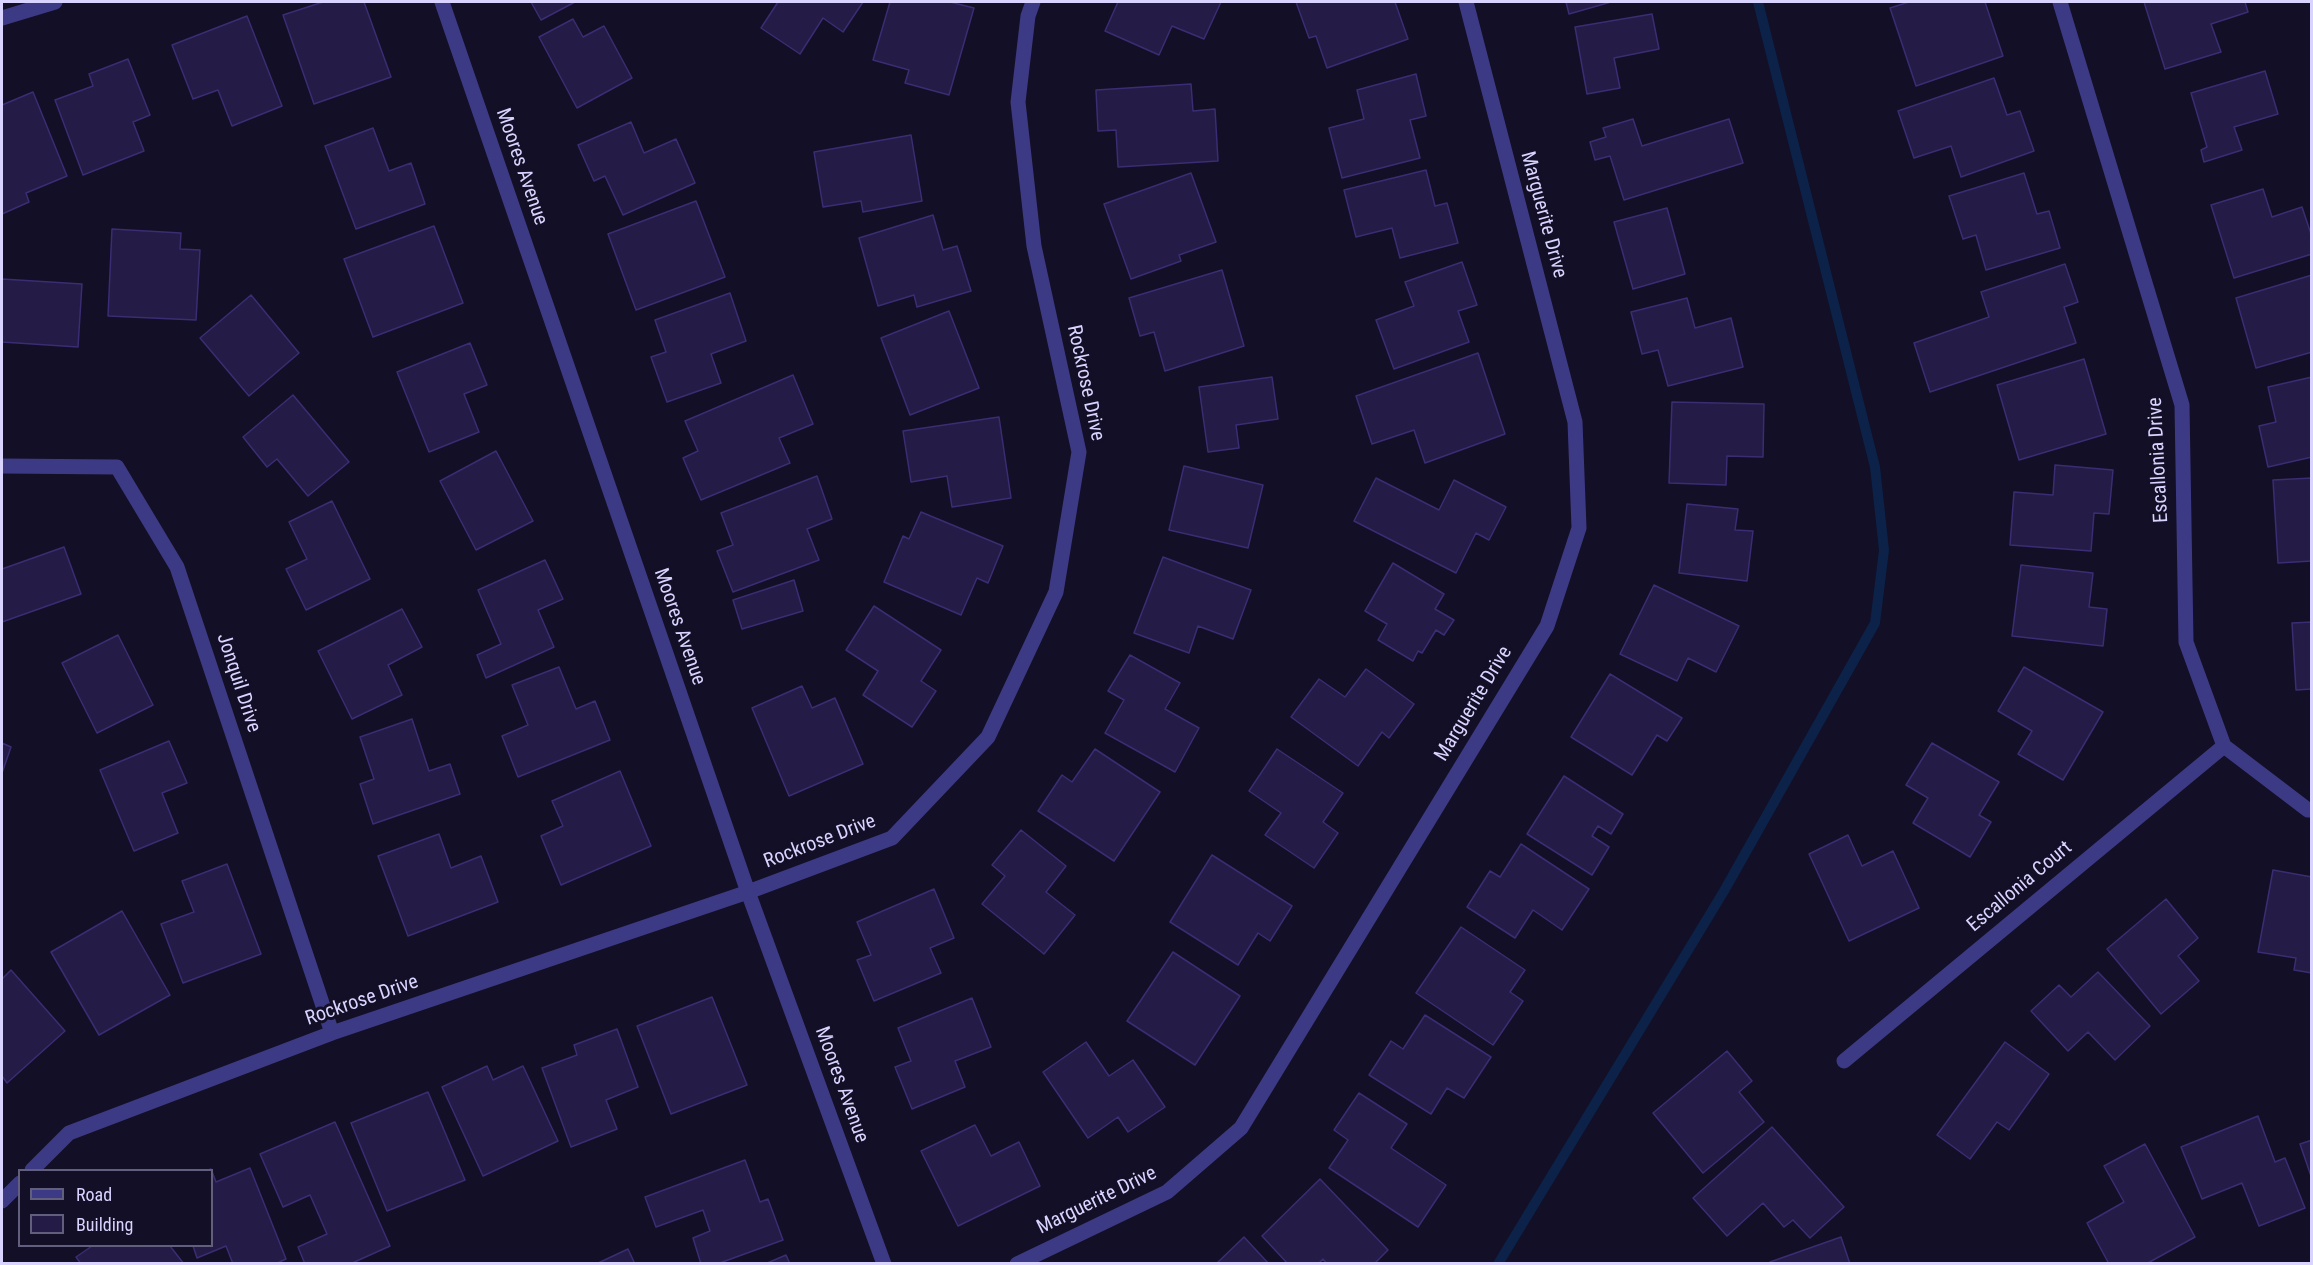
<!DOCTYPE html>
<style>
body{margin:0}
#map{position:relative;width:2313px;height:1265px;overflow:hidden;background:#130f26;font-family:"Roboto Condensed",sans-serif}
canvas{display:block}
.frame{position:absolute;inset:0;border:3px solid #d9d4ff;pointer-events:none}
.legend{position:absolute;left:18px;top:1169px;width:195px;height:78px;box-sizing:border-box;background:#130f26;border:2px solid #625e7d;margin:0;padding:8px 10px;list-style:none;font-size:18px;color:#d9d4ff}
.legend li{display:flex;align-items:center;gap:12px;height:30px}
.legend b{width:30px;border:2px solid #625e7d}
</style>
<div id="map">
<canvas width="2313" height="1265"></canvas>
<div class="frame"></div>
<ul class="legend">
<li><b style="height:8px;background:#3d3a85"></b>Road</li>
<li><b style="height:16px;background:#241b47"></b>Building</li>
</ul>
</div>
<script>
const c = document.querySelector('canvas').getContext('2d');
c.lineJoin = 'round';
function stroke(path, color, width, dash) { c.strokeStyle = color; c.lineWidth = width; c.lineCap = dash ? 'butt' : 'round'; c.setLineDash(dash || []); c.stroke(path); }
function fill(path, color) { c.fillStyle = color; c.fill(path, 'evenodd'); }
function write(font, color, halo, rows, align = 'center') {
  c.font = font + ' "Roboto Condensed",sans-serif'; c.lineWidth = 6; c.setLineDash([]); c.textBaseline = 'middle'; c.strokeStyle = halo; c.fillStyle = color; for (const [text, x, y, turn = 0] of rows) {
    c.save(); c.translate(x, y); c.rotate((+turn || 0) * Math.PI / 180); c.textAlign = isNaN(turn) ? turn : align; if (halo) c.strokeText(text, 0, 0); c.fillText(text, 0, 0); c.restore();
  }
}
stroke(new Path2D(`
 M1498,1264L1724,891L1875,623L1884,550L1875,467L1758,2`), '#0c2248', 10);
const building = new Path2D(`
 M323,2H364L391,77L314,104L283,15Z
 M531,2H575L541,20Z
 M778,2H863L843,32L823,18L800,54L761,28Z
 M890,2H950L974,8L949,95L905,83L909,70L873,60Z
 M1118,2H1221L1204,39L1172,26L1159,55L1105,31Z
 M1296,2H1395L1408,39L1327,68L1316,36L1309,38Z
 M1566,2H1611L1569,14Z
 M1909,2H1985L2003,56L1916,86L1890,8Z
 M2144,2H2245L2248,12L2211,24L2221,52L2165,69Z
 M1652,14L1659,49L1614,58L1620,88L1587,94L1575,27Z
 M247,16L282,106L232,126L218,90L193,99L172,45Z
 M573,19L583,37L604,26L632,78L577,108L539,37Z
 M128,59L150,115L133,122L144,151L83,175L55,100L93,86L89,74Z
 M2265,71L2278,114L2234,127L2242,150L2204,162L2201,150L2207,147L2191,93Z
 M1416,74L1426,116L1410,120L1420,158L1342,178L1329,128L1364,119L1357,90Z
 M1994,78L2007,115L2020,111L2034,151L1961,177L1951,146L1914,158L1898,111Z
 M1191,84L1193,111L1215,109L1218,161L1118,167L1116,130L1098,131L1096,90Z
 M33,92L67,176L26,193L29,202L2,214V105Z
 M1633,119L1642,146L1729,119L1743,163L1624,200L1610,156L1595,160L1590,142L1606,137L1603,128Z
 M631,122L644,153L676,139L695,183L623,215L605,176L594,181L578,145Z
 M373,128L389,171L411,163L425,204L356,229L325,146Z
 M911,135L922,201L863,212L861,201L823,207L814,152Z
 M1426,170L1435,206L1447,203L1458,243L1400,258L1392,228L1356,237L1344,190Z
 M1191,173L1216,242L1179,255L1181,261L1131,279L1104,204Z
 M2024,173L2037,214L2049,211L2060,248L1986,270L1976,235L1963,239L1949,196Z
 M2263,189L2272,217L2302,207L2312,237V254L2234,278L2211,205Z
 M696,201L725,277L636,310L608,234Z
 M1667,208L1685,274L1633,289L1614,222Z
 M933,215L943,250L957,246L971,291L917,307L914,295L878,306L859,238Z
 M434,226L463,303L373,337L344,259Z
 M112,229L181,233L180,249L200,250L196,320L108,316Z
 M1462,262L1477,305L1458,311L1469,342L1394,369L1376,320L1414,306L1405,282Z
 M2065,264L2078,302L2064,307L2076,343L1930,392L1914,343L1989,317L1981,292Z
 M1222,270L1244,346L1165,371L1154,332L1140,336L1129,298Z
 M2312,275V352L2256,368L2236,298Z
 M2,279L82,284L78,347L2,342Z
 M730,293L746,341L711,354L721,383L667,402L651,357L666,352L655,320Z
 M251,295L299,353L249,396L200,338Z
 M1687,298L1695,328L1731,318L1743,367L1668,386L1658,350L1642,354L1631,312Z
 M949,311L979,388L910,415L881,338Z
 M470,343L487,385L464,394L479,432L429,452L397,372Z
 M1478,353L1505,434L1425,463L1414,430L1372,444L1356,396Z
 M2084,359L2106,434L2019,460L1997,385Z
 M793,375L813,424L779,438L790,463L701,500L683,458L698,451L685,421Z
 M1272,377L1278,419L1236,425L1239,448L1208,452L1199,387Z
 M2312,377V457L2268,467L2259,426L2276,422L2268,387Z
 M293,395L349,462L308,496L277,459L267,467L243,437Z
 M1672,402L1764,404L1763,457L1727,456L1726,485L1669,483Z
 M999,417L1011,498L952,507L947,476L911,482L903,431Z
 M496,451L533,521L476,550L440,481Z
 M2055,465L2113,470L2109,514L2094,513L2091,551L2010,545L2014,492L2053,495Z
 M1184,466L1263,485L1248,548L1169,530Z
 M817,476L832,519L807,529L819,560L733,592L717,551L733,545L721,513Z
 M1376,478L1439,510L1454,480L1506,507L1489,540L1476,533L1456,573L1354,521Z
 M2312,478V561L2278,563L2273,480Z
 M332,501L370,579L306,610L286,569L307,559L289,522Z
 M1687,504L1738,509L1735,530L1753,531L1747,581L1679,573Z
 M921,512L1003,546L988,583L977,578L961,615L884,582L903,536L909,539Z
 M64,547L81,594L2,622V569Z
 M1163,557L1251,590L1233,639L1198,626L1189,653L1134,633Z
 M545,560L563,599L538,610L554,647L486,678L477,655L501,644L478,590Z
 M1393,563L1444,594L1435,609L1454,620L1444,635L1436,630L1422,653L1418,651L1413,661L1378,640L1387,624L1365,611Z
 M2021,565L2093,573L2089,607L2107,609L2103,646L2012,636Z
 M794,580L803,611L742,629L733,600Z
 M1654,585L1739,626L1716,672L1688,658L1677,681L1620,654Z
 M874,606L941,650L921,681L936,691L912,727L863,695L878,671L846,650Z
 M402,609L422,647L388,665L402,695L352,719L318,651Z
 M2312,622V689L2296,690L2292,623Z
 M118,635L153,705L97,733L62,663Z
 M1130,655L1180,683L1165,709L1199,728L1175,772L1105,733L1124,700L1108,691Z
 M559,667L576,709L595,701L610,740L518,777L502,736L528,725L512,685Z
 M2024,667L2103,712L2063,780L2018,754L2032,731L1998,711Z
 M1366,669L1414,704L1389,738L1382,732L1358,766L1291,717L1319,679L1345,697Z
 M1610,674L1682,718L1667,741L1657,735L1632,775L1571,737Z
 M802,686L812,708L835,698L863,764L789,796L752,708Z
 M412,719L429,771L450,764L460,794L373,824L360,784L374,779L360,737Z
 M169,741L187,783L162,793L178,833L134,851L100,770Z
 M2,743L11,747L2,773Z
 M1932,743L1999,782L1979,815L1991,822L1970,857L1913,823L1928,798L1906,785Z
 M1095,749L1160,792L1114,861L1038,811L1062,775L1072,782Z
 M1277,749L1343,793L1323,822L1338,833L1314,868L1265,835L1281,813L1249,791Z
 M620,771L651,846L561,885L541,836L563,826L552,801Z
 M1564,776L1623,814L1611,834L1598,826L1592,836L1609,847L1592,875L1527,834Z
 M1021,830L1066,866L1046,892L1075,915L1044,954L982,904L1005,876L992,865Z
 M439,834L451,868L481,856L498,902L408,936L378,856Z
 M1848,835L1862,866L1893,851L1919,908L1849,941L1809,854Z
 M1521,844L1589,889L1562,930L1533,910L1515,938L1467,907L1490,871L1500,877Z
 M1212,855L1292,906L1270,941L1258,933L1238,965L1170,922Z
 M227,864L261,954L183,983L161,924L194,912L182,881Z
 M2273,870L2312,877V973L2294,970L2296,958L2258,952Z
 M934,889L954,938L930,948L941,973L874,1001L857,960L871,955L857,922Z
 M2166,899L2198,938L2178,956L2199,981L2161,1014L2107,949Z
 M122,911L170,995L99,1035L51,952Z
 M1461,927L1525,970L1510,992L1523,1001L1493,1045L1416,993Z
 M1173,952L1240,996L1195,1065L1127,1021Z
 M11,970L65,1031L7,1083L2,1076V979Z
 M2098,972L2150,1026L2115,1060L2088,1032L2068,1051L2031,1011L2059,985L2071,997Z
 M712,997L747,1085L671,1114L637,1026Z
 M972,998L991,1047L955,1061L965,1087L912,1109L895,1067L911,1061L898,1028Z
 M1425,1015L1491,1057L1464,1098L1447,1088L1431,1114L1369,1075L1391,1041L1403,1049Z
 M617,1029L638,1087L606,1100L617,1129L571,1147L542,1068L577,1055L574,1045Z
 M1086,1042L1109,1076L1133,1060L1165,1107L1128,1132L1118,1117L1088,1138L1043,1072Z
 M2005,1042L2049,1074L2009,1130L1997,1122L1970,1159L1937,1135Z
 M1727,1051L1752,1081L1739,1092L1764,1122L1703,1173L1653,1113Z
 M487,1066L493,1080L523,1066L558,1141L483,1176L442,1087Z
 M428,1092L465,1180L387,1211L351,1123Z
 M1359,1093L1407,1124L1391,1148L1446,1185L1418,1227L1329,1168L1348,1140L1334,1130Z
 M2258,1116L2275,1162L2285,1158L2305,1208L2259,1226L2242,1183L2202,1199L2181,1147Z
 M335,1122L390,1246L350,1264H305L298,1247L327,1234L310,1195L283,1207L260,1154Z
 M975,1125L991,1156L1019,1142L1040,1186L958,1226L921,1151Z
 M1772,1127L1844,1207L1810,1238L1793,1220L1784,1227L1763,1203L1727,1236L1693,1198Z
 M2312,1140V1179L2300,1144Z
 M2145,1144L2195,1237L2146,1264H2109L2087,1223L2124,1202L2104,1166Z
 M745,1160L760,1202L768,1199L783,1240L717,1264H701L693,1238L710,1231L703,1210L656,1227L645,1197Z
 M250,1168L286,1259L275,1264H233L226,1246L197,1258L193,1246H212V1170H208L211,1169L216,1182Z
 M1320,1179L1388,1250L1374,1264H1327L1323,1259L1318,1264H1288L1262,1236Z
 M1244,1237L1269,1264H1216Z
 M1841,1237L1850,1264H1770V1262Z
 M92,1246H170L184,1264H81L76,1257Z
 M628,1249L635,1264H596Z
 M786,1255L790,1264H765Z`);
fill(building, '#241b47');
stroke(building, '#3b2d73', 1.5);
stroke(new Path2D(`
 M442,2L748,892L884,1264
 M2060,2L2182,405L2186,642L2224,746L2308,810H2312
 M2,18L55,2
 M2,466L117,467L177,567L332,1033
 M1844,1061L2224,746
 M32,1170L69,1133L332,1033L748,892L892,838L988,737L1056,592L1079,452L1034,246L1018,102L1028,16L1033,2
 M2,1201L20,1183
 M1017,1264L1167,1192L1241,1128L1547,626L1579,528L1575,422L1466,2`), '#3d3a85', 15);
write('20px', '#d9d4ff', '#130f26', [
 ["Moores Avenue",521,167,71],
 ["Marguerite Drive",1543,215,75],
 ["Rockrose Drive",1085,383,78],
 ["Escallonia Drive",2159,460,-93],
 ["Moores Avenue",679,627,71],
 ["Jonquil Drive",238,683,72],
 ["Marguerite Drive",1474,704,-59],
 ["Rockrose Drive",820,842,-21],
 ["Escallonia Court",2020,887,-40],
 ["Rockrose Drive",362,1001,-19],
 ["Moores Avenue",841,1085,70],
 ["Marguerite Drive",1097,1201,-26]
]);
</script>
